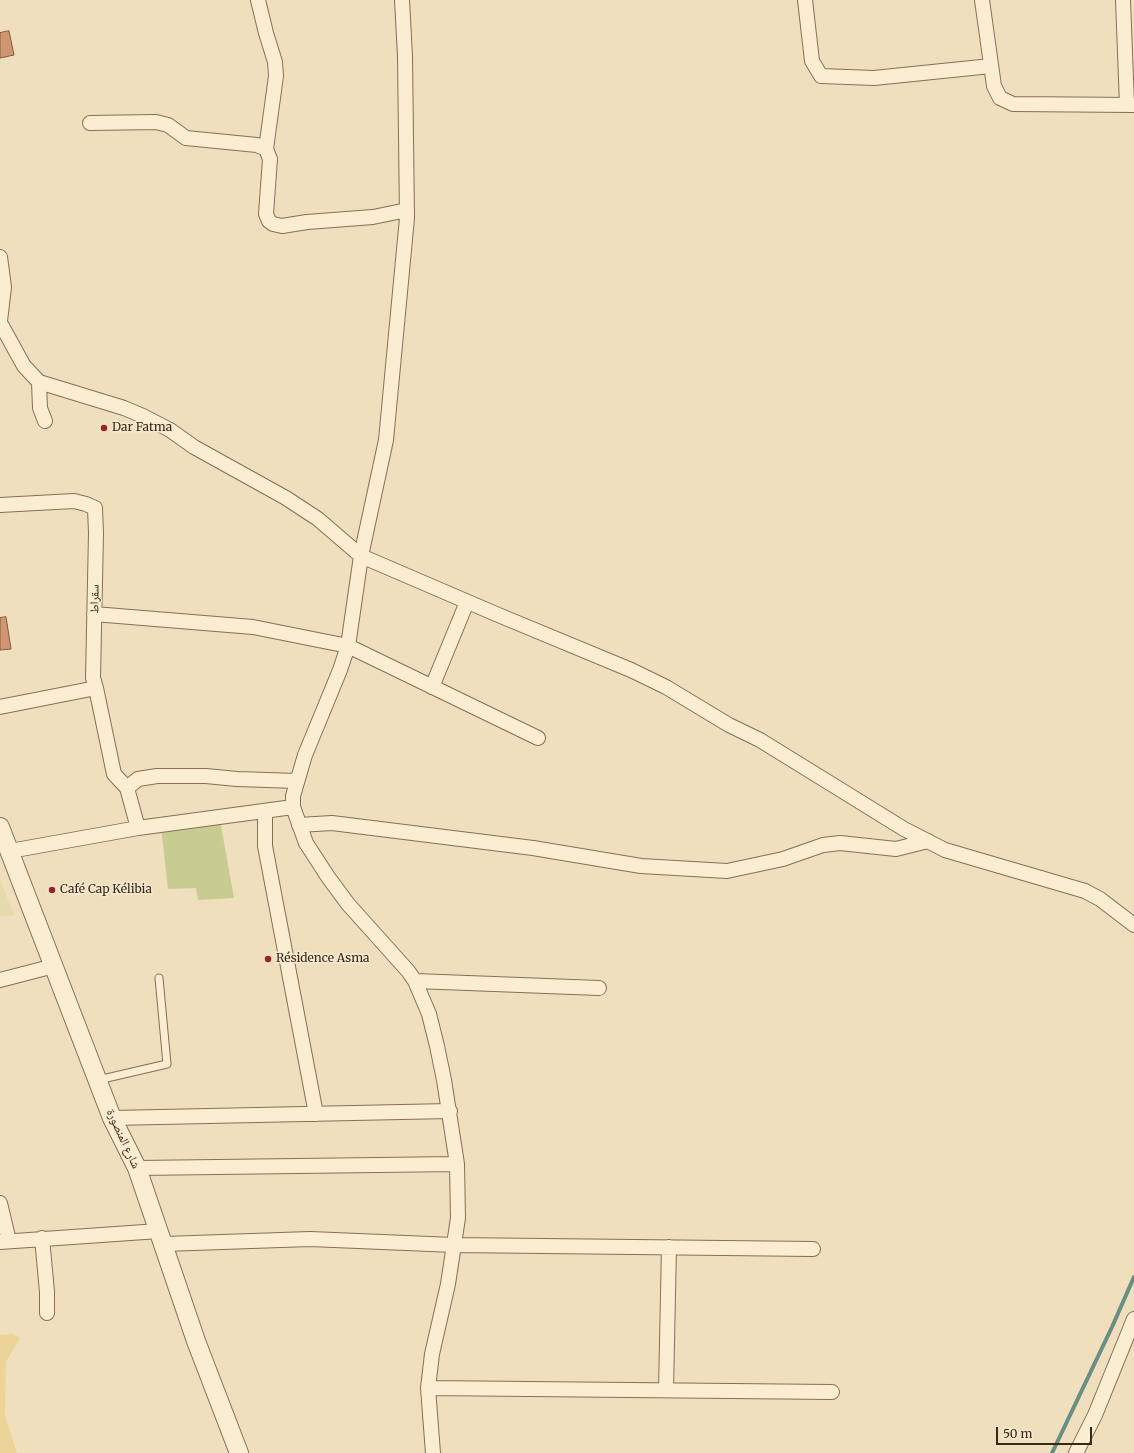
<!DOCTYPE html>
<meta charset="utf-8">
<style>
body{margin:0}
#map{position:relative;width:1134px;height:1453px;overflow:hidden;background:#efdfbd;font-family:Merriweather,serif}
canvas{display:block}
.scale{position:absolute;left:996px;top:1427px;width:96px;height:18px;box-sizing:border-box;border:2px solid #36281b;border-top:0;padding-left:5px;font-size:12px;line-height:14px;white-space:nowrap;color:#36281b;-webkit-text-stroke:3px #f6e9cd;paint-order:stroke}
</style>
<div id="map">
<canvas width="1134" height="1453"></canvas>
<div class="scale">50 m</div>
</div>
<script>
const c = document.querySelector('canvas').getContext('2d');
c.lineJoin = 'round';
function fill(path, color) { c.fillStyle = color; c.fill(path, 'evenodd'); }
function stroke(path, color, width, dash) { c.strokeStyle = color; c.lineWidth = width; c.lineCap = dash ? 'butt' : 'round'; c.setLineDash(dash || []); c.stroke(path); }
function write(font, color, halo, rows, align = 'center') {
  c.font = font + ' Merriweather,"Noto Naskh Arabic",serif'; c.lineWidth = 3; c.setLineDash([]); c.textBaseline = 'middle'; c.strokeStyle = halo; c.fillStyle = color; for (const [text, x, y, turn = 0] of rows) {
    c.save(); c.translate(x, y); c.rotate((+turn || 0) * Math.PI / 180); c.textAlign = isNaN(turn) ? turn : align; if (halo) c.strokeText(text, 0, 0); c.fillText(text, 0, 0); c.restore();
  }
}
fill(new Path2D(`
 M0,880L14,915L0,916Z`), '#e5daab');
fill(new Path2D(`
 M219,815L234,898L198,900L196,888L168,889L161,826Z`), '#c7cd91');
fill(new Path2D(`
 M13,1334L20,1338L6,1362L5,1416L17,1453H0V1335Z`), '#ecd499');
stroke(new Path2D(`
 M1052,1453L1112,1327L1134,1277`), '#698e84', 4);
const building = new Path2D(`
 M9,31L14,55L0,58V33Z
 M6,617L11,649L0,650V618Z`);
fill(building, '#ce9772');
stroke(building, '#87583b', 1);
const service = new Path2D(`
 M98,1080L167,1064L159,978`);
const minor = new Path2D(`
 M258,0L266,33L275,62L276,76L266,149
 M402,0L405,56L407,218L386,440L361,556L348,646L340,670L305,755L293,796V807L306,843L328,877L348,904L408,971L415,981L429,1014L437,1046L444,1080L457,1164L458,1218L448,1284L432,1354L428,1388L433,1453
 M805,0L812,61L821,76L874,78L991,66
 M982,0L994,86L1000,98L1013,104L1134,105
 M1123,0L1127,105
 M90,123L156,122L168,125L186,138L257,145L266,149L270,159L266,214L269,221L273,224L282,226L307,222L373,217L407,210
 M0,257L4,287L0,321
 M0,325L2,326L24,366L39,382L124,408L143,416L170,430L194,447L286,498L318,519L361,556L496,614L631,670L666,687L729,725L760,740L904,829L945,850L1085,891L1100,899L1134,925
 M39,382L40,408L45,421
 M0,505L74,501L86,504L95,508L96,533L93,678L96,688L0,707
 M94,614L253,627L348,646L538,738
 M432,687L467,602
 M96,688L114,774L127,788L138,828
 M127,788L138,779L157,776H206L237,779L297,781
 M265,812V846L316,1114
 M299,825L332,823L533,848L641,866L727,871L783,859L823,845L840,843L896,849L928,841
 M10,851L138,828L293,807
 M0,980L54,966
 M415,981L599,988
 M112,1118L450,1111
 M137,1168L457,1164
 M0,1203L9,1241
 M42,1238L47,1292V1313
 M0,1242L159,1231
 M164,1244L310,1239L454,1245L813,1249
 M428,1388L832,1392
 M666,1390L669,1247
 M1076,1453L1095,1415L1134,1319`);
const tertiary = new Path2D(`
 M0,827L112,1118L137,1168L196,1341L239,1453`);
stroke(service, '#876f56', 9);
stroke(minor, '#876f56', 16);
stroke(tertiary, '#876f56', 20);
stroke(service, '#faedd1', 7);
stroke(minor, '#faedd1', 14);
stroke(tertiary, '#faedd1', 18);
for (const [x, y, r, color] of [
 [104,428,4,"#982427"],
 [52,890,4,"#982427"],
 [268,959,4,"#982427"]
]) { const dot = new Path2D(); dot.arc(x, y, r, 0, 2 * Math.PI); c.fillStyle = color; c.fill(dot); stroke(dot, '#f6e9cd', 1.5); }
write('12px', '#36281b', '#f6e9cd', [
 ["Dar Fatma",112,428],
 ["Café Cap Kélibia",60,890],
 ["Résidence Asma",276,959]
], 'left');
write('12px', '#36281b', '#f6e9cd', [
 ["سقراط",95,599,-89],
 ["شارع المنصورة",123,1139,65]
]);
</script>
